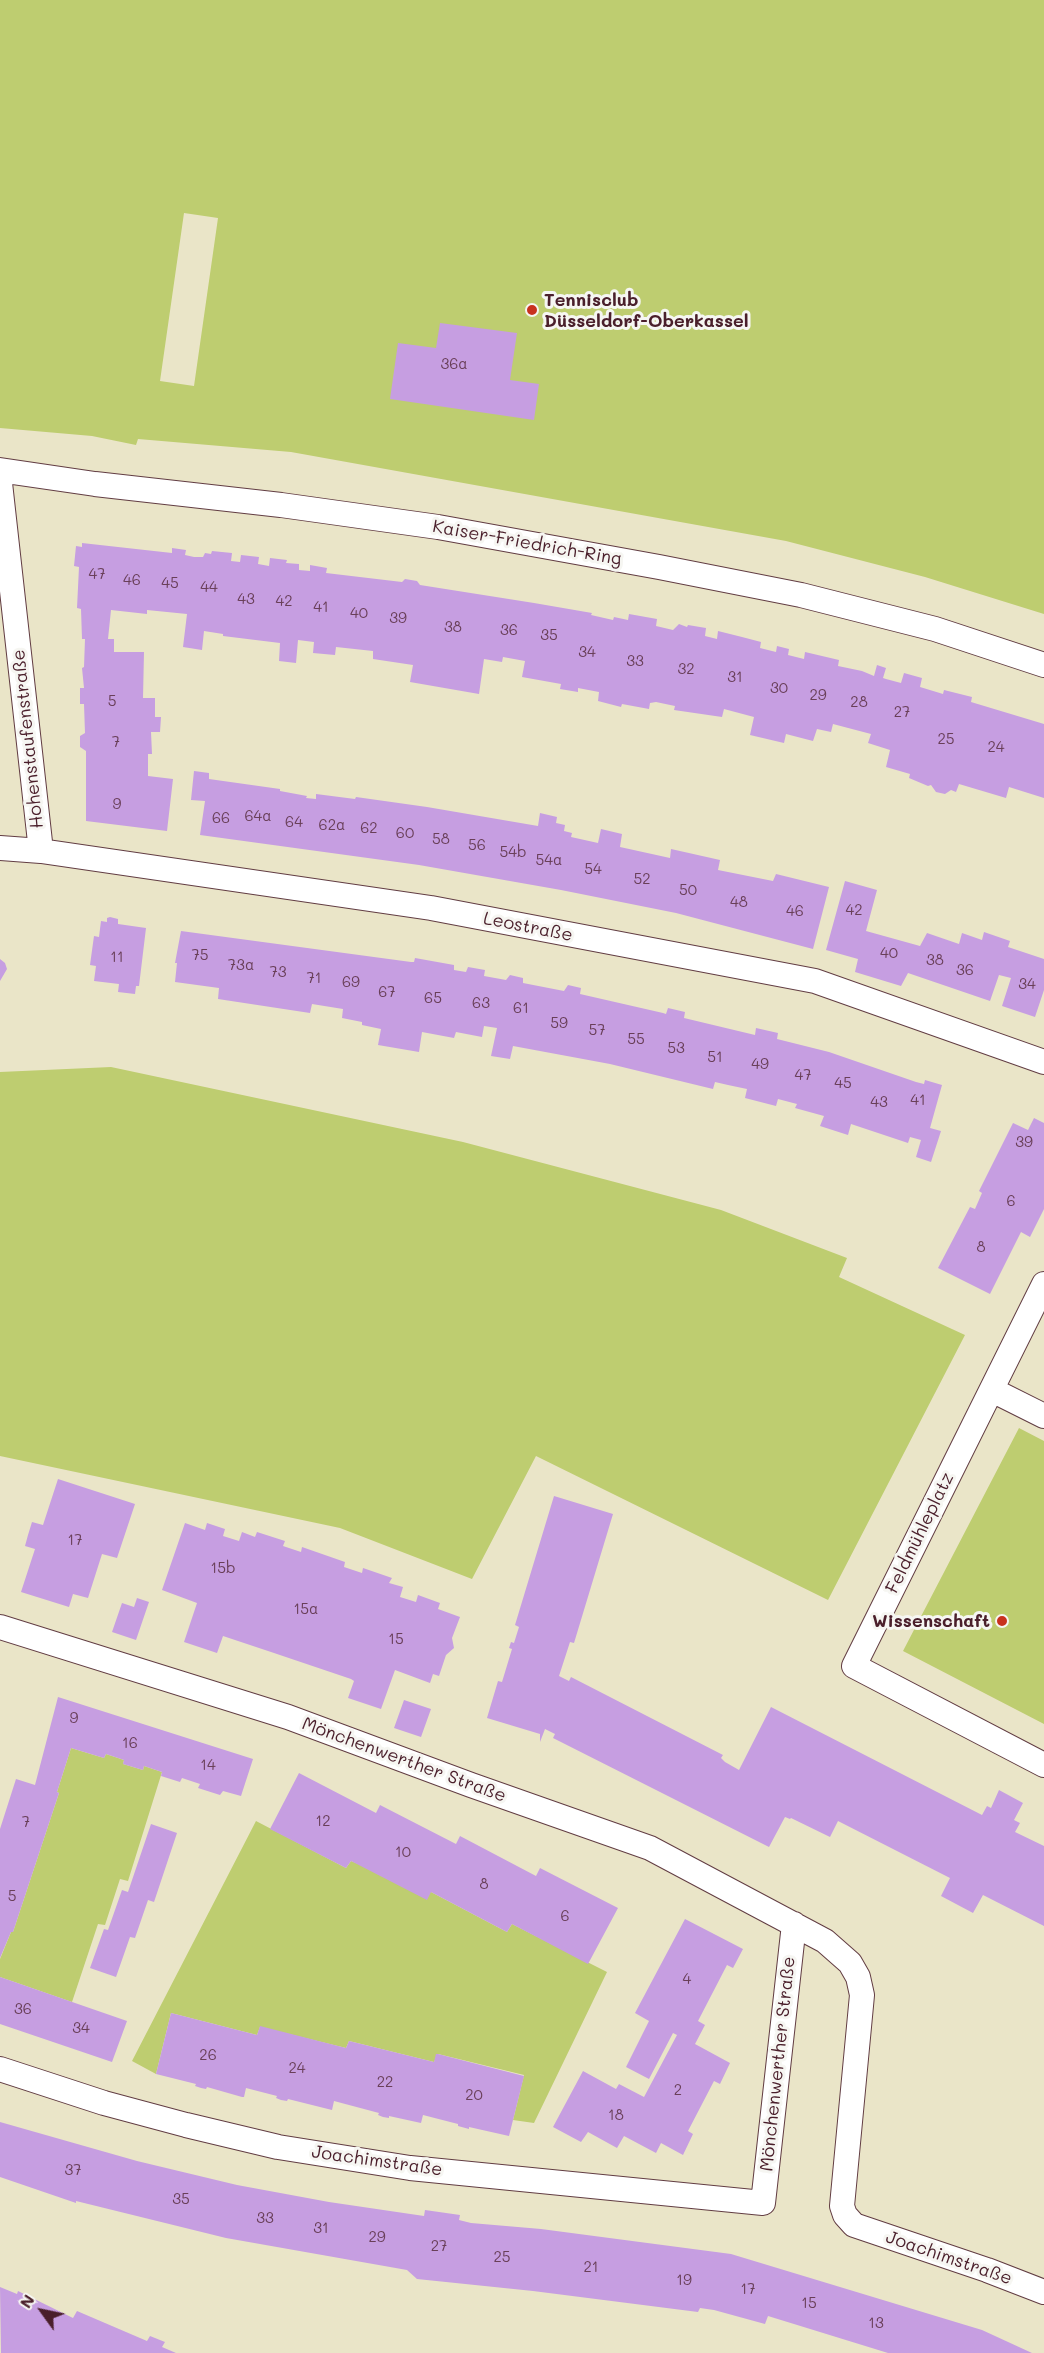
<!DOCTYPE html>
<meta charset="utf-8">
<style>
body{margin:0}
#map{position:relative;width:1044px;height:2353px;overflow:hidden;background:#eae5c8;font-family:Mali,sans-serif}
canvas{display:block}
.north{position:absolute;left:12px;top:2281px;width:60px;height:60px;-webkit-text-stroke:4px #f6f6f2;paint-order:stroke;rotate:303deg;font-size:16px;font-weight:700;line-height:24px;text-align:center;color:#4a1f2b}
.north::after{content:'';display:block;margin:auto;width:21px;height:27px;background:#4a1f2b;clip-path:polygon(50% 0,100% 100%,50% 72%,0 100%)}
</style>
<div id="map">
<canvas width="1044" height="2353"></canvas>
<div class="north">N</div>
</div>
<script>
const c = document.querySelector('canvas').getContext('2d');
c.lineJoin = 'round';
function fill(path, color) { c.fillStyle = color; c.fill(path, 'evenodd'); }
function stroke(path, color, width, dash) { c.strokeStyle = color; c.lineWidth = width; c.lineCap = dash ? 'butt' : 'round'; c.setLineDash(dash || []); c.stroke(path); }
function write(font, color, halo, rows, align = 'center') {
  c.font = font + ' Mali,sans-serif'; c.lineWidth = 6; c.setLineDash([]); c.textBaseline = 'middle'; c.strokeStyle = halo; c.fillStyle = color; for (const [text, x, y, turn = 0] of rows) {
    c.save(); c.translate(x, y); c.rotate((+turn || 0) * Math.PI / 180); c.textAlign = isNaN(turn) ? turn : align; if (halo) c.strokeText(text, 0, 0); c.fillText(text, 0, 0); c.restore();
  }
}
fill(new Path2D(`
 M0,0H1044V614L925,577L786,541L291,452L138,439L136,445L92,436L0,428ZM184,213L218,218L194,386L160,381Z
 M111,1067L463,1142L721,1210L847,1258L839,1277L965,1335L828,1600L536,1456L472,1579L340,1528L0,1456V1072Z
 M1019,1428L1044,1441V1724L903,1651Z
 M71,1748L104,1758L106,1754L124,1760L123,1764L143,1770L144,1766L162,1772L128,1881L120,1879L105,1925L98,1924L72,2002L0,1977V1959L11,1932H13L59,1793L57,1792Z
 M256,1821L346,1868L351,1861L431,1892L507,1932L512,1924L607,1972L534,2123L513,2120L524,2075L438,2054L434,2062L349,2041L346,2048L260,2027L257,2035L171,2013L156,2074L132,2061Z`), '#becd70');
fill(new Path2D(`
 M440,323L517,333L510,380L539,384L534,420L390,399L398,343L436,348Z
 M82,543L172,553V548L186,550L185,555L194,557H203L205,553L211,554L212,551L232,553L231,561L240,562L241,555L259,557L258,564L269,566L270,558L287,560L286,563L299,564V570L310,571V565L327,568L326,573L402,582L405,579L417,581L420,585L534,603L592,613L591,615L613,620L614,617L628,620L629,614L657,619L656,626L673,630L679,624L687,627L688,625L706,628L705,636L717,639L718,631L742,637L761,642L760,648L776,652L777,646L789,649L788,655L804,659L805,652L839,660L838,666L862,671L874,676L877,665L886,668L883,678L886,679L901,683L904,673L922,678L920,687L943,694L944,690L972,697L971,702L1044,724V798L1009,787L1006,798L959,784L956,792L951,790L945,794L936,792L931,785L928,786L909,778L910,774L886,767L890,750L868,743L871,734L833,724L831,732L817,729L813,741L786,734L784,743L750,735L754,717L724,709L722,717L674,710L675,706L656,702L650,703L649,709L622,704L621,707L598,701L599,692L578,688V692L560,689L561,684L522,677L525,661L503,657L502,662L484,659L479,694L410,682L413,665L373,659V651L336,647L335,655L313,653L314,642L298,640L296,663L279,661L280,643L223,636V634L204,631L202,650L183,647L187,614L147,610V614L111,610L108,639H114V652H144L143,698H155V717H161L160,732H151L152,754H148V776L173,779L167,831L86,821V751L80,747V736L85,733L84,704H80V688H84L82,668L84,667L85,639H82L81,609L77,608L79,567L74,566L76,546L82,547Z
 M194,771L209,773V779L280,789V791L307,796L306,798L316,799V794L355,799L356,797L427,807L538,826L540,813L557,817L556,823L565,825L564,831L572,833L571,837L598,843L601,829L622,834L620,847L670,858L671,849L720,860L718,870L773,881L776,874L829,887L813,949L676,913L561,890L419,865L200,835L205,801L191,800Z
 M845,881L877,890L866,931L920,946L927,933L959,944L962,933L982,940L984,932L1010,941L1008,947L1044,959V990L1035,1017L1002,1006L1011,978L999,975L990,1001L908,973L901,986L855,972L858,959L826,950Z
 M110,917L118,919V924L146,928L139,986H136L135,994L118,992L119,984L94,981L96,966L90,965L94,936L99,937L101,921L107,922V918Z
 M181,931L411,962H414L415,958L454,965V970L466,972L468,967L485,970L484,976L506,980L510,975L523,978V983L564,991L568,985L581,988L580,994L663,1013L666,1014L668,1008L685,1012L684,1018L755,1035L756,1028L778,1033L777,1039L829,1052L916,1082L924,1084L925,1080L942,1085L930,1128L941,1131L931,1162L916,1157L921,1140L910,1137L908,1143L851,1124L848,1135L820,1126L824,1116L795,1108L797,1104L778,1099L776,1106L745,1098L747,1089L728,1085L715,1082L713,1089L610,1064L513,1046L510,1059L491,1056L497,1028L484,1026L482,1037L456,1032L454,1038L422,1032L419,1052L378,1045L381,1029L362,1025V1022L342,1018L343,1009L312,1004L310,1013L218,999L219,988L175,982L177,963H175Z
 M0,959L5,963L7,969L0,981Z
 M1034,1118L1044,1123V1209L1030,1237L1021,1232L990,1294L938,1268L970,1207L975,1209L982,1193L979,1191L1013,1123L1028,1130Z
 M58,1479L135,1504L117,1558L102,1554L88,1598L73,1594L69,1607L21,1592L35,1549L25,1546L28,1535L32,1522L43,1525Z
 M554,1496L613,1514L574,1643L570,1642L559,1676L569,1681L571,1677L723,1755L721,1758L725,1762L739,1770L771,1707L982,1815L987,1806L991,1808L999,1790L1023,1803L1014,1820L1020,1823L1015,1832L1044,1846V1926L983,1895L973,1913L941,1896L950,1878L838,1821L830,1837L791,1818L790,1819L785,1817L769,1847L553,1738L555,1734L545,1729L540,1742V1734L487,1718L498,1681L502,1682L512,1649L509,1648L511,1642L514,1643L519,1627L515,1625Z
 M185,1523L205,1530L207,1523L225,1529L223,1536L239,1541L242,1532L255,1537L257,1532L285,1541L283,1546L301,1552L302,1547L345,1562L344,1567L362,1573L363,1568L392,1578L389,1583L403,1587L400,1597L416,1602L418,1595L440,1603L438,1609L460,1617L452,1638L454,1648L446,1655L439,1676L433,1674L430,1683L395,1670L381,1709L348,1698L354,1681L351,1679L274,1653L223,1636L217,1653L184,1642L197,1603L162,1590Z
 M137,1598L149,1602L136,1640L112,1632L122,1603L134,1607Z
 M58,1697L253,1759L241,1796L223,1791L220,1795L198,1788L200,1784L182,1778L180,1782L161,1776L162,1772L144,1766L143,1770L123,1764L124,1760L106,1754L104,1758L71,1748L57,1792L59,1793L13,1932H11L0,1958V1829L16,1779L35,1785Z
 M404,1700L431,1709L421,1737L394,1728Z
 M299,1773L376,1813L380,1805L456,1844L460,1836L536,1876L540,1868L618,1908L588,1964L512,1924L507,1932L431,1892L427,1900L351,1861L346,1868L270,1829Z
 M151,1824L177,1833L154,1902L148,1900L135,1938L130,1937L116,1977L90,1968L104,1929L108,1930L122,1890L128,1892Z
 M685,1919L743,1949L733,1968L727,1965L698,2021L705,2025L695,2044L730,2063L720,2084L714,2081L688,2131L693,2134L683,2155L661,2143L656,2153L624,2136L617,2148L588,2132L581,2142L553,2127L583,2071L616,2089L619,2084L644,2097L677,2035L673,2033L649,2079L626,2067L649,2021L635,2013Z
 M0,1977L127,2021L112,2062L0,2024Z
 M171,2013L257,2035L260,2026L346,2048L349,2041L434,2062L436,2054H438L524,2076L509,2136L469,2127V2129L458,2126V2124L423,2115L421,2123L389,2116V2118L383,2117L378,2115L379,2113L334,2101L332,2110L288,2099L287,2101L281,2100L276,2098L277,2096L246,2088L244,2097H242L207,2087L206,2089L201,2088L195,2086L196,2084L156,2074Z
 M0,2122L137,2161L237,2185L329,2202L424,2216L425,2210L460,2215L459,2220L471,2223L541,2229L731,2254L982,2330L1032,2353H888L768,2316L765,2324L714,2310L700,2308L698,2312L533,2291L417,2279L407,2270L226,2238L76,2201V2203L0,2177Z
 M0,2287L17,2294L18,2291L73,2318L77,2311L147,2341L150,2336L165,2342L162,2347L176,2353H1Z`), '#c69ee1');
const street = new Path2D(`
 M0,470L95,484L281,505L438,527L659,567L801,595L935,629L1044,665
 M0,483L41,851
 M0,848L41,851L431,908L815,981L1044,1062
 M1044,1284L854,1666L1044,1765
 M992,1390L1044,1416
 M0,1627L288,1717L471,1785L650,1848L825,1941L850,1963L858,1977L862,1995L842,2206L845,2215L854,2225L987,2270L1044,2292
 M0,2069L104,2103L186,2125L278,2147L410,2168L763,2203L794,1924`);
stroke(street, '#623d43', 26);
stroke(street, '#fff', 24);
for (const [x, y, r, color] of [
 [532,310,6,"#c8321e"],
 [1002,1621,6,"#c8321e"]
]) { const dot = new Path2D(); dot.arc(x, y, r, 0, 2 * Math.PI); c.fillStyle = color; c.fill(dot); stroke(dot, '#f6f6f2', 2); }
write('15px', '#693f58', null, [
 ["36a",454,364],
 ["47",97,574],
 ["46",132,580],
 ["45",170,583],
 ["44",209,587],
 ["43",246,599],
 ["42",284,601],
 ["41",321,607],
 ["40",359,613],
 ["39",398,618],
 ["38",453,627],
 ["36",509,630],
 ["35",549,635],
 ["34",587,652],
 ["33",635,661],
 ["32",686,669],
 ["31",735,677],
 ["30",779,688],
 ["29",818,695],
 ["5",112,701],
 ["28",859,702],
 ["27",902,712],
 ["25",946,739],
 ["7",116,742],
 ["24",996,747],
 ["9",117,804],
 ["64a",258,816],
 ["66",221,818],
 ["64",294,822],
 ["62a",332,825],
 ["62",369,828],
 ["60",405,833],
 ["58",441,839],
 ["56",477,845],
 ["54b",513,852],
 ["54a",549,860],
 ["54",593,869],
 ["52",642,879],
 ["50",688,890],
 ["48",739,902],
 ["42",854,910],
 ["46",795,911],
 ["40",889,953],
 ["75",200,955],
 ["11",117,957],
 ["38",935,960],
 ["73a",241,965],
 ["36",965,970],
 ["73",278,972],
 ["71",314,978],
 ["69",351,982],
 ["34",1027,984],
 ["67",387,992],
 ["65",433,998],
 ["63",481,1003],
 ["61",521,1008],
 ["59",559,1023],
 ["57",597,1030],
 ["55",636,1039],
 ["53",676,1048],
 ["51",715,1057],
 ["49",760,1064],
 ["47",803,1075],
 ["45",843,1083],
 ["41",918,1100],
 ["43",879,1102],
 ["39",1024,1142],
 ["6",1011,1201],
 ["8",981,1247],
 ["17",75,1540],
 ["15b",223,1568],
 ["15a",306,1609],
 ["15",396,1639],
 ["9",74,1718],
 ["16",130,1743],
 ["14",208,1765],
 ["12",323,1821],
 ["7",26,1822],
 ["10",403,1852],
 ["8",484,1884],
 ["5",12,1896],
 ["6",565,1916],
 ["4",687,1979],
 ["36",23,2009],
 ["34",81,2028],
 ["26",208,2055],
 ["24",297,2068],
 ["22",385,2082],
 ["2",678,2090],
 ["20",474,2095],
 ["18",616,2115],
 ["37",73,2170],
 ["35",181,2199],
 ["33",265,2218],
 ["31",321,2228],
 ["29",377,2237],
 ["27",439,2246],
 ["25",502,2257],
 ["21",591,2267],
 ["19",684,2280],
 ["17",748,2289],
 ["15",809,2303],
 ["13",876,2323]
]);
write('bold 18px', '#4a1f2b', '#f6f6f2', [
 ["Tennisclub",544,300],
 ["Düsseldorf-Oberkassel",544,321],
 ["Wissenschaft",990,1621,"right"]
], 'left');
write('18px', '#4a1f2b', '#f6f6f2', [
 ["Kaiser-Friedrich-Ring",527,543,10],
 ["Hohenstaufenstraße",28,739,-96],
 ["Leostraße",528,927,11],
 ["Feldmühleplatz",920,1533,-64],
 ["Mönchenwerther Straße",404,1760,20],
 ["Mönchenwerther Straße",778,2064,-84],
 ["Joachimstraße",377,2161,8],
 ["Joachimstraße",949,2258,19]
]);
</script>
